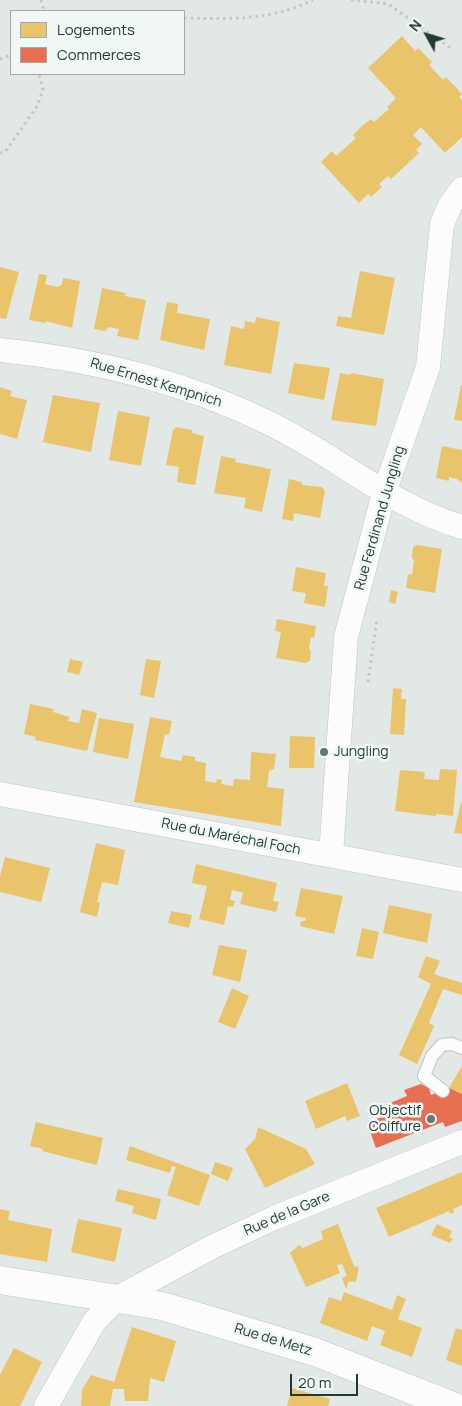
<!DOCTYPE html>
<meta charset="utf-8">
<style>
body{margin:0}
#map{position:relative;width:462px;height:1406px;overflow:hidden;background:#e2e8e5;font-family:Manrope,sans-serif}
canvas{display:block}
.legend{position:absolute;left:10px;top:10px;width:175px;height:65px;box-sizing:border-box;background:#f0f7f4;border:1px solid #9daca8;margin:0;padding:6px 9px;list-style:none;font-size:15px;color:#203b36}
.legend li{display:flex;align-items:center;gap:10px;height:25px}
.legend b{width:25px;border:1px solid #9daca8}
.north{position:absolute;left:402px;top:10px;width:50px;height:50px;-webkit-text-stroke:4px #f0f7f4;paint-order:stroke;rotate:309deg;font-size:14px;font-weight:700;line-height:20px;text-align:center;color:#203b36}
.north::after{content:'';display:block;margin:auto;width:18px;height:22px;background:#203b36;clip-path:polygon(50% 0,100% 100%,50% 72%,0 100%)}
.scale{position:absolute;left:290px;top:1374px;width:68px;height:22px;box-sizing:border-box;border:2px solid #203b36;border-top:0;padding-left:6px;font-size:15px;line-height:18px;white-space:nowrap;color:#203b36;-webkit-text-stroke:4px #f0f7f4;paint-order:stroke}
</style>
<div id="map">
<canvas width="462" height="1406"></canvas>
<ul class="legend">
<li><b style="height:14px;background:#e9c46a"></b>Logements</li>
<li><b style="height:14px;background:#e76f51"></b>Commerces</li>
</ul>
<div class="north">N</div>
<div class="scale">20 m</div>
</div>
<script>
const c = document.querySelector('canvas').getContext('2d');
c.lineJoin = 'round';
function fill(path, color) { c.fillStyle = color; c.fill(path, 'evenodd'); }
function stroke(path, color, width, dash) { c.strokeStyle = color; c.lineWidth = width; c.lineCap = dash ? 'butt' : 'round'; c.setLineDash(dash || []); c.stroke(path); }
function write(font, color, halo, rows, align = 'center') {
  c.font = font + ' Manrope,sans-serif'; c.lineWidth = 5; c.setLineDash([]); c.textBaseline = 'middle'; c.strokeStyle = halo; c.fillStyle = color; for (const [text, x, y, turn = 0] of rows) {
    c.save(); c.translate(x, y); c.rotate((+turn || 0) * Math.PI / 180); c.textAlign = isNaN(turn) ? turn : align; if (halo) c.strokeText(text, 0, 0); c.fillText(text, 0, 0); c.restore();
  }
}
fill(new Path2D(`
 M402,36L415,51L418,48L432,62L429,65L443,80L446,77L462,94L459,97L462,100V137L445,153L421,127L413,135L422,144L416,150L419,153L391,179L388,176L379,184L382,187L371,197L368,194L359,203L321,162L332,151L336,156L356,138L353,135L363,125L371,119L374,122L389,109L387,107L396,98L368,68Z
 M0,267L19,272L6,319L0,318Z
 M360,271L395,278L384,335L336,326L338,316L351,318Z
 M39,274L47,275L45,284L58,287L62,284L63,278L80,281L72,328L46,321V323L29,320Z
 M102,288L126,293L125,296L146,300L138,340L117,336L119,329L109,327L105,331L94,329Z
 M167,302L178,304L177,313L210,319L204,350L160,340Z
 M256,317L280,322L271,374L224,365L231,326L244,329L245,321L255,323Z
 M294,363L330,368L324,400L288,393Z
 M340,373L350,375L351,373L384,379L376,426L331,420Z
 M461,385H462V421L454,420Z
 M0,387L12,391L10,396L27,400L17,439L0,434Z
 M53,395L100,403L91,452L43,442Z
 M118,411L150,417L141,466L109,460Z
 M176,427L192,430V433L204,436L195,485L177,482L179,467L166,465L173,430Z
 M442,446L462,450V483L457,479L449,477V481L436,478Z
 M221,456L236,459L235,462L271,469L262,512L244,508L246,498L214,493Z
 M289,479L302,482V485L322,487L325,491L320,518L294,513L293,521L282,519Z
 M417,545L442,549L435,593L406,588L408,574L412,575L414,561L412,557L413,547Z
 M296,567L326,573L324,586H328L325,607L304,603L306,593L292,591Z
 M391,590L398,592L395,604L389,602Z
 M277,619L316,626L314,638L311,637L309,648L311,652L310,660L306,663L276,658L281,632L275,631Z
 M70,659L83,662L79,675L67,672Z
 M146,659L161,661L154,698L140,695Z
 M393,688L402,689L401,699H406L404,735L390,734Z
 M30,704L54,709L53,712L70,717L68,721L79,723L82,709L97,713L87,751L35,740L36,737L24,734Z
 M150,717L172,721L169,735L165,734L160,757L181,761L183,755L195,757V761L206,763L205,781L216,783L217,779L222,780L221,784L233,786L234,779L250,780L251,752L276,754L274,769L269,771L267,787L284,789L281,826L134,802Z
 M99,718L134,724L128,759L93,752Z
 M290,736L315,737L314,768H289Z
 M440,769L457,770L453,816L436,814V816L395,811L400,770L425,772L424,779L439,780Z
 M461,802H462V834L454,833Z
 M96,843L125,850L118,885L102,882L97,902L100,903L97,917L80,912Z
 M5,857L50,868L41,902L0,892V876Z
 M196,864L277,883L273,901L279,902L276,912L240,904L243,893L232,890L230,900L235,901L233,907L228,906L224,925L199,919L207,886L192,883Z
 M301,888L343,896L334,934L300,926L301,921H305L306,918L295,916Z
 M389,905L432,914L427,943L383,933Z
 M171,911L192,915L189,928L168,923Z
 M362,928L379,932L373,959L356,956Z
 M219,945L247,950L240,982L212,975Z
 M426,956L440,961L434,974L462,983V995L443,989L429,1023L434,1026L417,1064L399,1055L431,984L418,977Z
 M232,988L249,996L235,1029L218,1022Z
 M462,1066V1094L449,1088Z
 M347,1083L360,1116L347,1121L345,1116L316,1129L305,1101Z
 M36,1122L103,1138L97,1165L42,1151L43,1149L30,1146Z
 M258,1127L306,1149L315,1164L265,1188L245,1149L255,1139Z
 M130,1146L210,1175L199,1206L167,1195L176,1167L172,1166L170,1173L126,1160Z
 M215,1162L233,1168L228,1181L211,1174Z
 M462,1172V1205L453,1209L454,1212L451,1214L449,1211L389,1237L376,1208Z
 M118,1189L161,1199L156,1220L132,1213L134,1206L115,1201Z
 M0,1209L10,1211L8,1220L52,1229L47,1262L0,1254Z
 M78,1219L122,1228L115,1262L71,1252Z
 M338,1224L354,1266L359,1267L356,1282L349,1281L346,1289L342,1278L347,1276L342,1264L337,1265L340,1273L306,1287L290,1253L299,1245L303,1248L323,1239L321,1231Z
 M437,1224L452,1231L449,1237L453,1239L450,1243L431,1235Z
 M344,1292L392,1310L397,1295L406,1299L398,1319L422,1328L412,1357L380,1345L385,1331L372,1326L367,1341L320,1323L329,1297L341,1301Z
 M132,1327L176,1341L164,1382L150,1378L148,1401H125L124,1389H113L110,1406H81L82,1390L91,1375L114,1382Z
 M456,1328L462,1330V1366L446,1360Z
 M14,1348L42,1362L20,1406H0V1375Z
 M292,1388L330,1399L328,1406H287Z`), '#e9c46a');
fill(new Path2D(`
 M421,1084L429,1088L431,1095L449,1088L462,1094V1121L445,1127L443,1122L376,1148L367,1123L386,1115L383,1106L407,1096L404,1090Z`), '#e76f51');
const lane = new Path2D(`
 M443,1091L424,1076L432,1056L442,1045L452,1044L462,1048`);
const street = new Path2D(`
 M0,350C92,359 185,382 269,423C335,455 391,506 462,527
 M0,794L462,880
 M331,855L346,637L384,493L428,367L442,224L450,205L462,189
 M46,1406L94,1322L117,1298L212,1247L274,1218L462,1142`);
const secondary = new Path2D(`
 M0,1280L162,1306L315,1352L453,1406`);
stroke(lane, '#bfc5c3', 14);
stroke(street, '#bfc5c3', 25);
stroke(secondary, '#bec5c3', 29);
stroke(new Path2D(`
 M41,0L44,11
 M351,0L388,4L452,49
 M184,18C230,19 270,21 313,0
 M0,59L11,55
 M0,153L5,152L36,108L43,90L39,74
 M368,682L377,619`), '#bfc8c6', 3, [2.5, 4]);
stroke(lane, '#fbfcfb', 12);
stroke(street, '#fbfcfb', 24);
stroke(secondary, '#fbfcfb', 28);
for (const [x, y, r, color] of [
 [324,752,5,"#647873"],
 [431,1119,5,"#647873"]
]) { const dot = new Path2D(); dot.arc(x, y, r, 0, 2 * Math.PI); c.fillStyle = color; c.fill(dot); stroke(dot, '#f0f7f4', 2); }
write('14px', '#203b36', '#f0f7f4', [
 ["Rue Ernest Kempnich",156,383,17],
 ["Rue Ferdinand Jungling",380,518,-74],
 ["Rue du Maréchal Foch",231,837,11],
 ["Rue de la Gare",287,1214,-23],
 ["Rue de Metz",273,1340,17]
]);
write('14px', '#203b36', '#f0f7f4', [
 ["Jungling",334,752],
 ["Objectif",421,1111,"right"],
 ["Coiffure",421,1127,"right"]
], 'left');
</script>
